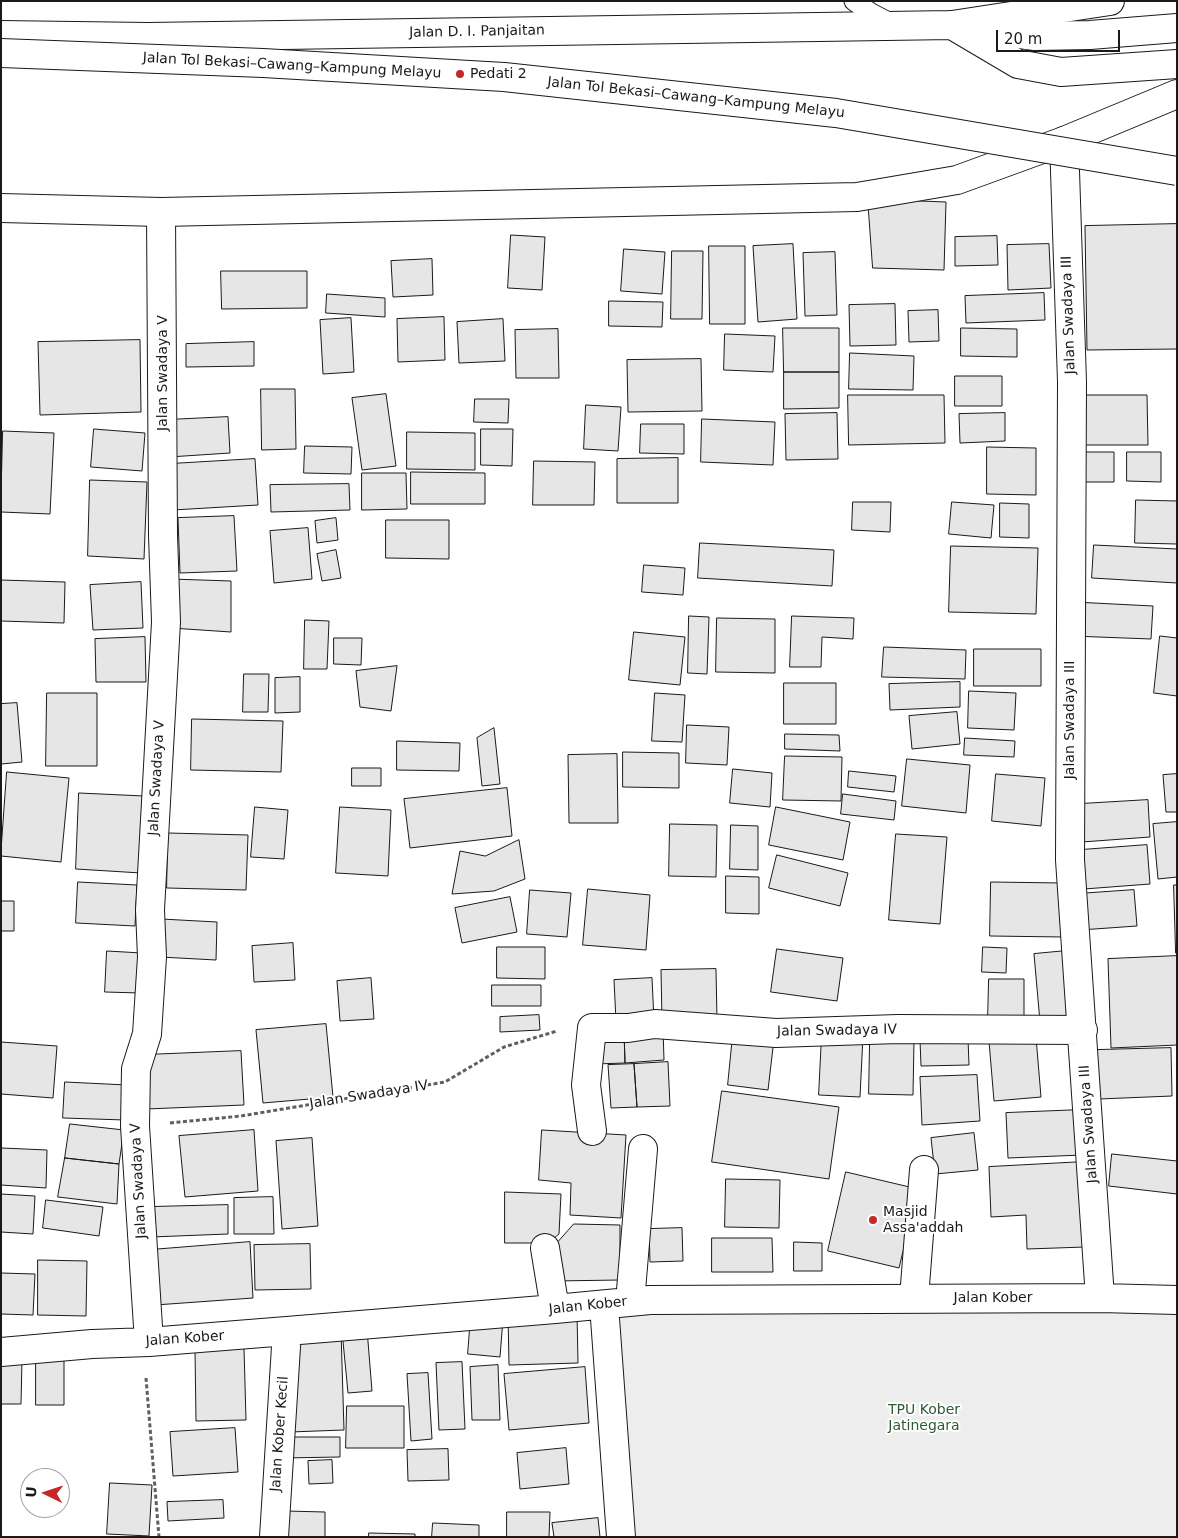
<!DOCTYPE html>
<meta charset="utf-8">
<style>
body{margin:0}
#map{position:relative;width:1178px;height:1538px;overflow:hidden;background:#fff;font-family:"DejaVu Sans",sans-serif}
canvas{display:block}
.frame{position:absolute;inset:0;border:2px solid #1a1a1a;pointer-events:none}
.north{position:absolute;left:20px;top:1468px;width:50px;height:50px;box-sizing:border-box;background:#fff;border:1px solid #a3a3a3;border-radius:50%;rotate:274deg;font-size:14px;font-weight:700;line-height:20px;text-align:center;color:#1a1a1a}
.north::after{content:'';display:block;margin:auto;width:18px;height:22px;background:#c62828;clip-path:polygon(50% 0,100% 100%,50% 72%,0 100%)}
.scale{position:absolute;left:996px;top:30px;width:124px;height:22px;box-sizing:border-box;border:2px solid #1a1a1a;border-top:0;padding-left:6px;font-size:15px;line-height:18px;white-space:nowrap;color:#1a1a1a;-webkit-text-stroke:4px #fff;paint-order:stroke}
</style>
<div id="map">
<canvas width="1178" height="1538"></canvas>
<div class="frame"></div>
<div class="north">U</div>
<div class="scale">20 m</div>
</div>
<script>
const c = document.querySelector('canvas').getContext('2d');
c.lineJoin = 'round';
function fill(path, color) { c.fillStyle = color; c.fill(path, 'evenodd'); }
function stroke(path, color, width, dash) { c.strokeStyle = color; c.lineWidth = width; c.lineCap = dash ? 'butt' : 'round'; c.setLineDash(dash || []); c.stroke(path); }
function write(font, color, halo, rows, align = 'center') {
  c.font = font + ' "DejaVu Sans",sans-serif'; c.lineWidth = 4; c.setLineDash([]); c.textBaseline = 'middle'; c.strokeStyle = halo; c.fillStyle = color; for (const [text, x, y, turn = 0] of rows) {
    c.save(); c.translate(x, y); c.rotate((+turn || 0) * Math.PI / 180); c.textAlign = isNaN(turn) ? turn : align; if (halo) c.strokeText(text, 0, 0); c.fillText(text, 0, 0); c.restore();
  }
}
const built = new Path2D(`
 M1177,1300V1537H621L604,1305Z`);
fill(built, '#ededed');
stroke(built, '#6a6a6a', 1);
const building = new Path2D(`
 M868,199L946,202L944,270L873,268Z
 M1177,224V349L1087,350L1085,226Z
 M511,235L545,237L542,290L508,288Z
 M997,236L998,265L955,266V237Z
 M793,244L797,319L758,322L753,246Z
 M1049,244L1051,288L1008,290L1007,245Z
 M709,246H745V324H710Z
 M624,249L665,252L662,294L621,291Z
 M672,251H703L702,319H671Z
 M835,252L837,315L805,316L803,253Z
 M432,259L433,295L393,297L391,261Z
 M221,271H307V308L222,309Z
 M1044,293L1045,320L966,323L965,296Z
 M327,294L385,298V317L326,313Z
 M609,301L663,302L662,327L609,326Z
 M895,304L896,345L850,346L849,305Z
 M938,310L939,341L909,342L908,311Z
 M444,317L445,360L398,362L397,319Z
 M351,318L354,372L323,374L320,320Z
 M503,319L505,361L459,363L457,322Z
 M783,328H839V372H784Z
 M961,328L1017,329V357L961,356Z
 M558,329L559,378H516L515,330Z
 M725,334L775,336L773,372L724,370Z
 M140,340L141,412L40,415L38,342Z
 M254,342V366L186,367V344Z
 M850,353L914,356L913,390L849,389Z
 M701,359L702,411L628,412L627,360Z
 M784,372H839V408L784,409Z
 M955,376H1002V406H955Z
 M261,389H295L296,449L262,450Z
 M386,394L396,466L362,470L352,398Z
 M848,395H944L945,443L849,445Z
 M1080,395H1147L1148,445H1080Z
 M475,399H509L508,423L474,422Z
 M586,405L621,407L618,451L584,449Z
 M837,413L838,459L786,460L785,414Z
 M1005,413V441L960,443L959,414Z
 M228,417L230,453L169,457L167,420Z
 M702,419L775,422L773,465L701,462Z
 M641,424H684V454L640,453Z
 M94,429L145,433L142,471L91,467Z
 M481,429H513L512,466L481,465Z
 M3,431L54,433L50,514L1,512Z
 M407,432L475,433V470L407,469Z
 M305,446L352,447L351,474L304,473Z
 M987,447L1036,448V495L987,494Z
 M1077,452H1114V482H1077Z
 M1127,452H1161V482L1127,481Z
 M678,458V503H617V459Z
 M255,459L258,505L173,510L170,464Z
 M534,461L595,462L594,505H533Z
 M411,472L485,473V504H411Z
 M362,473H406L407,509L362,510Z
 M90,480L147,482L144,559L88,556Z
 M349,484L350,510L271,512L270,485Z
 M1136,500L1177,501V544L1135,543Z
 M853,502H891L890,532L852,530Z
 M952,502L994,505L991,538L949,534Z
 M1000,503L1029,504V538L1000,537Z
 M234,516L237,571L180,573L178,518Z
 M336,518L338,540L317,543L315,521Z
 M386,520H449V559L386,558Z
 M308,528L312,579L274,583L270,531Z
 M700,543L834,550L832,586L698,578Z
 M1094,545L1177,549V583L1092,578Z
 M951,546L1038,548L1036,614L949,612Z
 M336,550L341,578L322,581L317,554Z
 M644,565L685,568L683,595L642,592Z
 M171,579L231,581V632L171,628Z
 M1,580L65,582L64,623L1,621Z
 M141,582L143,628L93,630L90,585Z
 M1074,602L1153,606L1151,639L1072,636Z
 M689,616L709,617L707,674L688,673Z
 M792,616L854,618L853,639L822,637L821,667H790Z
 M717,618L775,619V673L716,672Z
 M305,620L329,621L327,669H304Z
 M634,632L685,637L680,685L629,680Z
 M1160,636L1177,638V696L1154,693Z
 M145,637L146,682H96L95,639Z
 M334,638H362L361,665L334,664Z
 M884,647L966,650L965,679L882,677Z
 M974,649H1041V686H974Z
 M397,666L391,711L360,707L356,671Z
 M244,674H269L268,712H243Z
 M300,677V712L275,713V678Z
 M960,682V707L890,710L889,684Z
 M784,683H836V724H784Z
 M969,691L1016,693L1014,730L968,728Z
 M47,693H97V766H46Z
 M655,693L685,695L682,742L652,741Z
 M17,703L22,762L1,764V704Z
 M957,712L960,744L912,749L909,716Z
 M192,719L283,721L281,772L191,770Z
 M687,725L729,727L727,765L686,763Z
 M494,728L500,784L482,786L477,738Z
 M785,734L839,735L840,751L785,749Z
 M965,738L1015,741L1014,757L964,755Z
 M397,741L460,743L459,771L397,770Z
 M623,752L679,753V788L623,787Z
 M617,754L618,823H569L568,755Z
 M785,756L842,757L841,801L783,800Z
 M907,759L970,765L966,813L902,806Z
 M352,768H381V786H352Z
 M733,769L772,773L770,807L730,803Z
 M849,771L896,776L894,792L848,787Z
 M7,772L69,778L61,862L1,856Z
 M996,774L1045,778L1041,826L992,821Z
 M1177,774V812H1166L1163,775Z
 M507,788L512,836L410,848L404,799Z
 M79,793L144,796L141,873L76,869Z
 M843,794L896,801L894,820L841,814Z
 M1148,800L1150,837L1082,842L1080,804Z
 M255,807L288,810L284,859L251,857Z
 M340,807L391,810L388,876L336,873Z
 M776,807L850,822L843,860L769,845Z
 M1177,822V877L1158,879L1153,824Z
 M670,824L717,825L716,877L669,876Z
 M731,825L758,826V870L730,869Z
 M168,833L248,835L246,890L167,888Z
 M896,834L947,837L940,924L889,920Z
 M519,840L525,879L494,891L452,894L460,851L485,856Z
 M1147,845L1150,884L1084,889L1081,850Z
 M777,855L848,873L840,906L769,888Z
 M726,876L759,877V914L726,913Z
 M78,882L137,885L135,926L76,923Z
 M991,882L1063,883V937L990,936Z
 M1174,885H1177V953H1176Z
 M588,889L650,895L646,950L583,945Z
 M530,890L571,893L567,937L527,934Z
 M1134,890L1137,926L1080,930L1077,894Z
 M510,897L517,932L462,943L455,908Z
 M1,901H14V931H1Z
 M161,919L217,922L216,960L160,957Z
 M293,943L295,980L254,982L252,946Z
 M497,947H545V979L497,978Z
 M983,947L1007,948L1006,973L982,972Z
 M777,949L843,958L837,1001L771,992Z
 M107,951L142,953L140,993L105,992Z
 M1066,951L1072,1019L1040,1022L1034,954Z
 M1177,956V1045L1111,1048L1108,959Z
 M716,969L717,1019L662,1021L661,970Z
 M371,978L374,1019L340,1021L337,981Z
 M652,978L654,1020L616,1021L614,980Z
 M989,979H1024V1019H988Z
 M492,985H541V1006H492Z
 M539,1015L540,1030L500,1032V1017Z
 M326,1024L333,1097L263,1103L256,1030Z
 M663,1029L664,1060L625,1063L624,1031Z
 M624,1031L625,1063L595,1064L593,1033Z
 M822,1034L863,1036L860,1097L819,1095Z
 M733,1035L774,1039L768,1090L728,1085Z
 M1036,1037L1041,1097L994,1101L989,1041Z
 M968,1038L969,1065L921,1066L920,1040Z
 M870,1041H914L913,1095L869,1094Z
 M1,1042L57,1046L53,1098L1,1094Z
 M1171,1048L1172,1096L1099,1099L1097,1050Z
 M241,1051L244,1105L146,1109L144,1055Z
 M668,1062L670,1106L637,1107L634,1064Z
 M634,1064L637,1107L611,1108L608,1065Z
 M977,1075L980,1121L922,1125L920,1077Z
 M65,1082L127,1085L125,1120L63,1118Z
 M722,1091L839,1107L829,1179L712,1162Z
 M1080,1110L1082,1155L1008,1158L1006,1113Z
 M70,1124L124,1130L119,1164L65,1158Z
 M254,1130L258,1191L185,1197L179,1136Z
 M542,1130L626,1135L621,1218L570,1215L571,1183L539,1180Z
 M974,1133L978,1170L935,1174L931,1138Z
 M312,1138L318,1226L282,1229L276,1141Z
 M2,1148L47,1150L46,1188L1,1185Z
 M1112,1154L1177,1161V1194L1109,1186Z
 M65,1158L119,1164L117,1204L58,1197Z
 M1083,1162L1085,1247L1027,1249L1026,1215L991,1217L989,1167Z
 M846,1172L918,1189L899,1268L828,1251Z
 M726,1179L780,1180L779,1228L725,1227Z
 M505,1192L561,1194L559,1234L548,1243H505Z
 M1,1194L35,1196L33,1234L1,1232Z
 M273,1197L274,1234H234V1198Z
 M46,1200L103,1207L99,1236L43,1228Z
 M228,1205V1234L151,1237L150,1207Z
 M574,1224L620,1225V1280L554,1281L551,1250Z
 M682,1228L683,1261L650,1262L649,1229Z
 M712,1238H772L773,1272H712Z
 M250,1242L253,1298L155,1305L150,1250Z
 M794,1242L822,1243V1271H794Z
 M310,1244L311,1289L255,1290L254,1245Z
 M38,1260L87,1261L86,1316L38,1315Z
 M1,1273L35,1274L33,1315L1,1314Z
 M577,1313L578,1363L509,1365L508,1315Z
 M471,1316L503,1319L500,1357L468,1354Z
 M367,1329L372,1391L348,1393L342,1331Z
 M341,1331L344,1430L290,1432L287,1332Z
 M244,1348L246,1420L196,1421L195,1349Z
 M36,1358H64V1405H36Z
 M1,1359H22L21,1404H1Z
 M462,1362L465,1429L439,1430L436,1363Z
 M498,1365L500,1420H472L470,1367Z
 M585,1367L589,1423L509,1430L504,1374Z
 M428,1373L432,1439L411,1441L407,1374Z
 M347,1406H404V1448H346Z
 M235,1428L238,1472L173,1476L170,1432Z
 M283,1437H340V1457L283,1458Z
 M566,1448L569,1484L520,1489L517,1453Z
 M448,1449L449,1480L408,1481L407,1450Z
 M332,1460L333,1483L309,1484L308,1461Z
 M110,1483L152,1485L149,1536L107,1534Z
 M223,1500L224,1518L168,1521L167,1502Z
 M286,1511L325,1512V1537H285Z
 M507,1512H550L549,1537H507Z
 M598,1518L600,1537H554L552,1523Z
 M433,1523L479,1525V1537H432Z
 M369,1533L415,1534V1537H369Z`);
fill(building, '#e6e6e6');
stroke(building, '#1a1a1a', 1);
const service = new Path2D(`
 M854,1L871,13L892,24`);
const minor = new Path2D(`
 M1064,141L1072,382L1070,860L1100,1298
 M592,1131L586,1085L592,1028H628L655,1024L776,1033L898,1029L1083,1030
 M545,1248L555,1309
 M914,1298L924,1170
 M630,1302L643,1149
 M604,1305L621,1537
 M149,1342L135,1126L136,1069L147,1034L152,957L150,910L166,622L163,535L161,212
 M1,1352L92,1344L149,1342L287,1331L555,1309L650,1300L1100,1298L1177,1300
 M274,1537L287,1331`);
const tertiary = new Path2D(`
 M1,208L161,212L857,197L957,180L1064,141L1177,94`);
const trunk = new Path2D(`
 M952,25L1018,64L1061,72L1177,64
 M1,35L148,37L952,25L1110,1`);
const motorway = new Path2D(`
 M952,25L1035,36L1090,35L1177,28`);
stroke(service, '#1a1a1a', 21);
stroke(minor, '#1a1a1a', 30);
stroke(tertiary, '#1a1a1a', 30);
stroke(trunk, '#1a1a1a', 30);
stroke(motorway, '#1a1a1a', 30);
stroke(new Path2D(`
 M170,1123L241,1116L445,1082L504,1047L557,1031
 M146,1378L159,1537`), '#5f5f5f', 3, [4, 2.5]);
stroke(service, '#fff', 19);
stroke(minor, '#fff', 28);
stroke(tertiary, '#fff', 28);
stroke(trunk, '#fff', 28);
stroke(motorway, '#fff', 28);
const motorwayBridge = new Path2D(`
 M1,53L263,63L504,77L836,113L1177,171`);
stroke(motorwayBridge, '#1a1a1a', 30, []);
stroke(motorwayBridge, '#fff', 28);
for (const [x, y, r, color] of [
 [460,74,5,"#c62828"],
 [873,1220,5,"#c62828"]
]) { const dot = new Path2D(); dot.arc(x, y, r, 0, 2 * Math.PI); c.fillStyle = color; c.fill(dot); stroke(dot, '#fff', 2); }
write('14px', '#1a1a1a', '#fff', [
 ["Jalan D. I. Panjaitan",477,32,-1],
 ["Jalan Tol Bekasi–Cawang–Kampung Melayu",292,66,3],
 ["Jalan Tol Bekasi–Cawang–Kampung Melayu",696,98,6],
 ["Jalan Swadaya III",1069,315,-92],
 ["Jalan Swadaya V",163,373,-90],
 ["Jalan Swadaya III",1070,720,-90],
 ["Jalan Swadaya V",157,778,-87],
 ["Jalan Swadaya IV",837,1031,-1],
 ["Jalan Swadaya IV",369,1095,-9],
 ["Jalan Swadaya III",1089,1124,-94],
 ["Jalan Swadaya V",139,1181,-93],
 ["Jalan Kober",993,1298],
 ["Jalan Kober",588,1306,-6],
 ["Jalan Kober",185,1339,-4],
 ["Jalan Kober Kecil",280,1434,-86]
]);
write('14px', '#1a1a1a', '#fff', [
 ["Pedati 2",470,74],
 ["Masjid",883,1212],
 ["Assa'addah",883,1228]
], 'left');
write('14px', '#2b5a34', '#fff', [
 ["TPU Kober",924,1410],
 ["Jatinegara",924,1426]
]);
</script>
